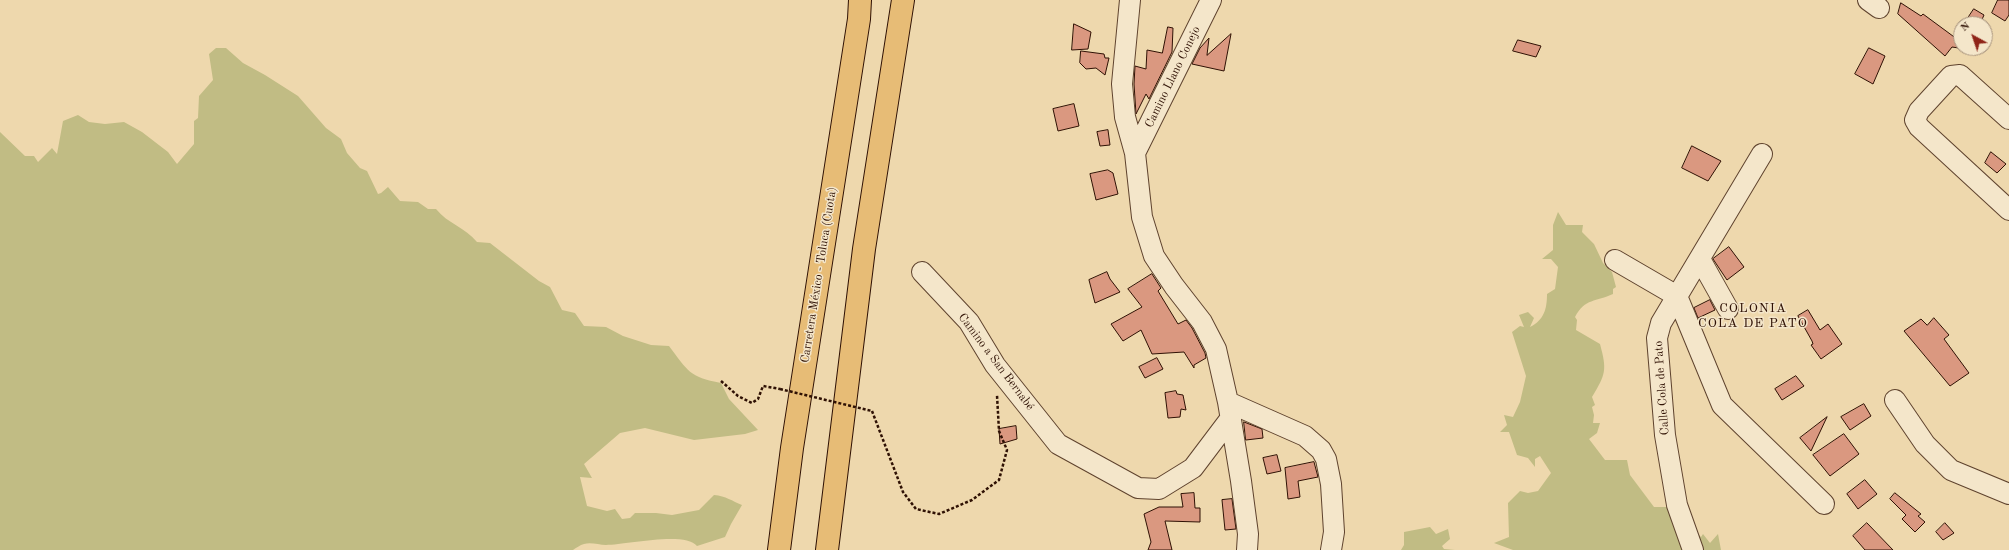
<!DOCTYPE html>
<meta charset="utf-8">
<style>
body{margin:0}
#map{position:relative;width:2009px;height:550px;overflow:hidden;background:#eed8ad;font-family:"Old Standard TT",serif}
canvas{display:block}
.north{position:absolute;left:1953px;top:16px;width:40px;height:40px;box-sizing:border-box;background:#f4e6ca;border:1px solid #a5917b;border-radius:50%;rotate:320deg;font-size:11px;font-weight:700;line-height:16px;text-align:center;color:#2f1104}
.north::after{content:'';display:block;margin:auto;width:14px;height:18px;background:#8f2418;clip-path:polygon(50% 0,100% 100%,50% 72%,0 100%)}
</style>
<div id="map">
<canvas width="2009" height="550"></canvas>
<div class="north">N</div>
</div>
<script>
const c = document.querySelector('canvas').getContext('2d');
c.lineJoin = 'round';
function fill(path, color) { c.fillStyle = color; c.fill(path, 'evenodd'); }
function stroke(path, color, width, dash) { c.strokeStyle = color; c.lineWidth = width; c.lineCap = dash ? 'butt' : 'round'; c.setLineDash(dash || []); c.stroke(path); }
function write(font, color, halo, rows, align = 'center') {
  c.font = font + ' "Old Standard TT",serif'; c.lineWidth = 3; c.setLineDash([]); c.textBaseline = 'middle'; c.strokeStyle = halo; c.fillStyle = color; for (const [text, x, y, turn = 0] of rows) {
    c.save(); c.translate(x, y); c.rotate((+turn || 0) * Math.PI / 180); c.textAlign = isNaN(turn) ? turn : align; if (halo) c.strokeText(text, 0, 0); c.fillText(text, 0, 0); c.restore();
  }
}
fill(new Path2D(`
 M216,48H226L243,63L265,75L298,96L326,128L341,139L347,153L360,168L367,171L378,194L381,193L388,187L400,201L418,202L428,209H436C448,224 465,227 477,242L490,243L539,281L550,287L562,310L575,313L584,326L606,327L623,336L651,345L669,346C688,371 689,377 721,383L729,399L758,430L745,434L694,440L645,428L620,433L584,464L592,478L580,477L587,506L607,511L615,509L622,519L630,518L635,513H656L672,515L699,510L714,495C726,496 732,501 742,505L731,524L725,537L697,546C685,531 625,545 606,545C599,545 591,542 584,544C580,545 576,548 573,550H0V132L25,156H34L38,162L52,148L57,154L63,121L78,115L89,122L105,124L124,122L142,132L168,152L177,164L194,144V121L198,118L199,96L213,80L209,54Z
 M1558,212L1566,225H1583L1582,232L1594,244L1603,263L1612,272L1616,287L1613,289V294C1596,302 1585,298 1575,317L1577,320L1576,330L1600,344C1607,370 1606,374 1592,397L1595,405L1592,407L1594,415L1593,423H1600L1597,433L1589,439L1605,460H1627L1630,475L1654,507H1672L1701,537L1703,534L1710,543L1718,534L1721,550H1513L1494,543L1509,537L1508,503L1520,491L1528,493L1538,491L1551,473L1540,456L1535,459V467L1528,458L1517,455L1509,432H1500L1507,425L1504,415L1513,417L1520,402L1526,376L1512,332L1520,326L1524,327L1519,315L1528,312L1534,318L1530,327C1544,320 1547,309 1547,294L1555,289L1558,267L1551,259H1542L1553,250V225Z
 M1430,527L1436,534L1448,529L1450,539L1442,546L1444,549L1455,550H1401L1404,545V532Z`), '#c1bc84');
const building = new Path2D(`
 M1998,0H2009V15L2005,21L1992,13Z
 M1901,3L1921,16L1923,14L1961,42V48H1969L1972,50L1952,47L1945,56L1898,14Z
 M1974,9L1984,15L1980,24H1964Z
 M1074,24L1091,32L1088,49L1072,50Z
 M1168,27L1173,28L1172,52L1149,99L1146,94L1136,114L1134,84L1135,66L1146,69L1147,50L1162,53Z
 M1231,34L1224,71L1192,64L1200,48L1209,38L1207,55Z
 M1518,40L1541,46L1536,57L1513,51Z
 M1869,48L1885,56L1873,84L1855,74Z
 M1081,51L1104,54L1105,58H1109L1105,75L1096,68L1086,69L1080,63Z
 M1074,104L1079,126L1058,131L1053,109Z
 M1108,130L1110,145L1100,146L1097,132Z
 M1692,146L1721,161L1708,181L1682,168Z
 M1991,152L2006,164L1997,173L1985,163Z
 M1108,170L1113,173L1118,194L1096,200L1090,174Z
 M1729,247L1744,267L1727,280L1713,259Z
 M1107,272L1110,279L1120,292L1095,303L1089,280Z
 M1152,274L1161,288L1158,291L1178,324L1186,320L1192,328L1205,353L1206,358L1194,365V368L1184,352L1152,354L1141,330L1123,341L1111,324L1142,307L1128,289Z
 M1710,300L1715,310L1698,318L1694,308Z
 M1808,310L1820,330L1828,324L1842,344L1821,359L1811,345L1813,344L1812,341L1798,316Z
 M1934,318L1949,335L1944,339L1969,373L1950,386L1904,331L1921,319L1927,325Z
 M1157,358L1163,369L1145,378L1139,367Z
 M1796,376L1804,386L1782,400L1775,389Z
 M1176,391L1177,394L1183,395L1186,410L1181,409L1180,417L1168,418L1165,393Z
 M1864,404L1871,416L1850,430L1841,417Z
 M1827,417L1811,451L1800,438Z
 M1244,422L1262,429L1263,438L1246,440Z
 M1016,426L1017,439L1000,444L999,429Z
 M1844,434L1859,454L1830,476L1813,455Z
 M1277,455L1281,471L1267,474L1263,458Z
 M1314,462L1318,477L1298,481L1300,497L1288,499L1285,468Z
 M1865,480L1877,494L1858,509L1847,494Z
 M1194,493L1195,508H1200V522L1165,521L1172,550H1148L1151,542L1144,514L1159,507H1183L1181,494Z
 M1895,493L1921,514L1918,516L1925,522L1915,532L1902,519L1906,515L1890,499Z
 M1232,499L1236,529L1225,530L1222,500Z
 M1867,523L1893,550H1865L1853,536Z
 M1945,523L1954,533L1943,540L1936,532Z`);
fill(building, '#da9880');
stroke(building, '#2f1104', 1);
const minor = new Path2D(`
 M1130,0L1122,84L1125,117L1135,153L1142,217L1154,256L1174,286L1202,322L1216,349L1228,402L1241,481L1248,534L1247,550
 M1868,0L1879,8
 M2009,119L1960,75L1951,76L1919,111L1915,120L1919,127L2009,210
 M1135,153L1211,0
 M1700,259L1728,309
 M1615,260L1677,296L1722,405L1824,504
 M922,272L969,322L995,365L1058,444L1138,488L1159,489L1193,468L1230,419
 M1895,400L1925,444L1951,470L2009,494
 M1228,402L1305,436L1321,450L1326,459L1331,484L1334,532L1331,550
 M1693,550L1677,505L1665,435L1657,338L1661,323L1762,154`);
const highway = new Path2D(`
 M779,550L792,448L859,19L860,0
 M827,550L864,249L903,0`);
stroke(minor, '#5f432e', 22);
stroke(highway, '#2f1104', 24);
stroke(new Path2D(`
 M721,381L738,396L752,403L758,399L763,386L780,389
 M872,411L903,492L916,509L939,514L972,500L999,480L1007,450L999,431L997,395`), '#2f1104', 2.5, [3, 2]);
stroke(minor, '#f4e6ca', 20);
stroke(highway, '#e7bc76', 22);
stroke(new Path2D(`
 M780,389L872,411`), '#2f1104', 2.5, [3, 2]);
write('12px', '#2f1104', '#f4e6ca', [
 ["Camino Llano Conejo",1173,77,-64],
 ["Carretera México - Toluca (Cuota)",819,275,-81],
 ["Camino a San Bernabé",996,362,53],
 ["Calle Cola de Pato",1662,388,-94]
]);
c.letterSpacing = '1px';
write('13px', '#2f1104', '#f4e6ca', [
 ["COLONIA",1753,309],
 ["COLA DE PATO",1753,324]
]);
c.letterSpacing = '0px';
</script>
